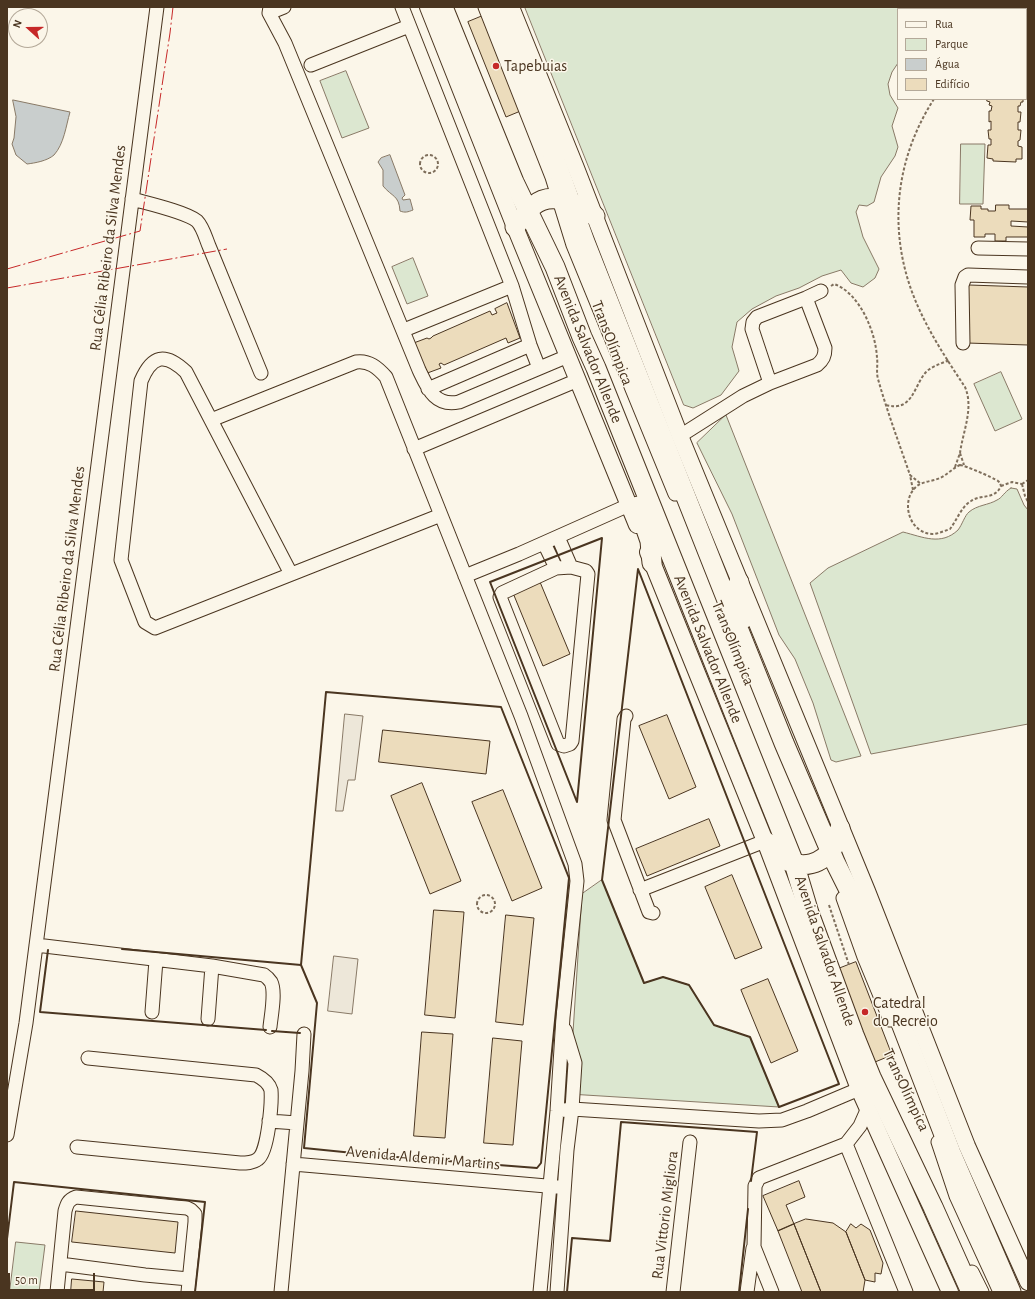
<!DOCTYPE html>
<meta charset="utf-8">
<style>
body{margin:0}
#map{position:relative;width:1035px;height:1299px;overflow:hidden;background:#fbf6e9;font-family:"Alegreya Sans",sans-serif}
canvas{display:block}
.frame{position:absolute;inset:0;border:8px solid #4a3520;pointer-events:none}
.legend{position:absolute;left:897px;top:8px;width:130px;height:92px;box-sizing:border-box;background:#fbf6e9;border:1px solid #b4a999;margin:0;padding:5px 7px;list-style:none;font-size:12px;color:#4a3520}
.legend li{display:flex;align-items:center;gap:8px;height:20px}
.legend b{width:20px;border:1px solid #b4a999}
.north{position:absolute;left:8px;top:8px;width:40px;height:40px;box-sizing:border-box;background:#fbf6e9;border:1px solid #b4a999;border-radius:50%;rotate:291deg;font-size:11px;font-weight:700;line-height:16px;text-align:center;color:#4a3520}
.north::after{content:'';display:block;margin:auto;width:14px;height:18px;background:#c62828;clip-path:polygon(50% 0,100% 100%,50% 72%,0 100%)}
.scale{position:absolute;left:8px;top:1273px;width:87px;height:18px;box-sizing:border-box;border:2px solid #4a3520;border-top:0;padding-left:5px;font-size:12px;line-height:14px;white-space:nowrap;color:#4a3520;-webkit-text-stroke:3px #fbf6e9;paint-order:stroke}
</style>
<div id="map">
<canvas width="1035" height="1299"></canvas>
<div class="frame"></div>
<ul class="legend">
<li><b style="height:5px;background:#fbf6e9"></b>Rua</li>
<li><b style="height:11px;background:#dce7d0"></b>Parque</li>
<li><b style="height:11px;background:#c9cecd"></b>Água</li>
<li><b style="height:11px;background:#ecdcbc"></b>Edifício</li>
</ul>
<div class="north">N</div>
<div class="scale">50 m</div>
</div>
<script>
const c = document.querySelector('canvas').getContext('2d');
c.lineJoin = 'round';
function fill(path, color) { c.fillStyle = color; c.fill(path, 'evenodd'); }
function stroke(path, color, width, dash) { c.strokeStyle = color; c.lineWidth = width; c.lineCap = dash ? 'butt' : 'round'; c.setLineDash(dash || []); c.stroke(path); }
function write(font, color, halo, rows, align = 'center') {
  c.font = font + ' "Alegreya Sans",sans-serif'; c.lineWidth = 3; c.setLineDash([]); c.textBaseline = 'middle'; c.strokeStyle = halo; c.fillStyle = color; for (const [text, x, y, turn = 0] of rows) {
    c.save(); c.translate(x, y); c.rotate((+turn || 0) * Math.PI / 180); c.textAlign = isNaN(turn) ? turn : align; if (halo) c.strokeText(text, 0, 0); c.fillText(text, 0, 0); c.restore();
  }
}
const green = new Path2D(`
 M525,7H968L966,9H898V63L892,72L888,84L890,95L898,108L892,126L898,147L895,156L881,177L874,202L867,206L859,205L856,212L863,237L879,269L875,278L863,287L851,283L841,270L822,276L799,288L776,296L752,309L737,322L732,347L739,371L721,395L693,408L684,405Z
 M346,71L369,128L342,138L320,81Z
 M961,144H985L983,204H960Z
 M413,258L428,296L407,304L392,267Z
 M1001,372L1022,419L995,431L974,384Z
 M726,415L861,756L836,762L831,760L813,703L795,659L779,635L732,514L697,443Z
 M1011,488L1017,489L1024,505L1028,510V724L871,754L810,583L828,568L903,532C923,537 941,546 958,530C962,525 965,515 969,512C977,505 989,505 997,500C1002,498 1004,492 1011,488Z
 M602,880L644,983L663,977L689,985L714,1025L750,1037L779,1107L569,1094L582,894Z
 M16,1242L45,1245L39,1292L10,1291Z`);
fill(green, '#dce7d0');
stroke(green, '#887966', 1);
const parking = new Path2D(`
 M345,714L363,716L355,780H348L343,811H336Z
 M334,956L358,959L352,1014L328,1011Z`);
fill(parking, '#ede7d9');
stroke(parking, '#887966', 1);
const water = new Path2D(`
 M13,100L70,112C66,126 64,144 54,155C47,161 35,163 27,164L16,155L12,144L14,138L16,117Z
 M390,155L405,195L402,198L403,200L410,199L413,210C408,212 405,213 400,211C399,195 392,197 383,186V170L378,162L381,158Z`);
fill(water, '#c9cecd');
stroke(water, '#887966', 1);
const building = new Path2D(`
 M485,15L523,110L506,117L468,22Z
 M988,99H1023V102H1021L1020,106H1018V112H1021L1020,122H1018V130H1021L1020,140L1018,141V146L1022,147V159H1016V162L993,161V159L987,158L988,145H991V139H989L988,130H991V121L989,122V111H991L992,106L989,105L990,102L987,101Z
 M996,205H1009V209H1028V222L1011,221V226L1028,227V237H1006V241H995V234H985V237H974V220H970L971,206H981V209H988V211H995Z
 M969,285L1028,287V345L967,343Z
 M507,303L520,338L508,343L506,338L444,365L441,363L439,364L441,368L422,375L411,344L427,338L429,339L431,338L433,336L490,311L492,315L497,313L495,309Z
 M540,582L570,654L543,666L513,593Z
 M667,715L696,787L669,799L639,726Z
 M383,730L490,741L486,774L379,762Z
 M422,783L461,881L430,894L391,796Z
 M503,790L542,888L512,901L472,802Z
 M709,819L720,846L647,876L636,849Z
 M732,875L762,948L735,959L705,887Z
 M434,910L464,912L455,1018L425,1015Z
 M506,915L534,918L523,1025L496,1022Z
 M856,962L892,1055L875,1062L838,969Z
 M768,979L798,1051L771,1063L741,990Z
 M422,1032L453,1034L445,1138L414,1136Z
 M493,1038L522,1041L513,1145L484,1143Z
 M799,1181L805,1197L786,1205L794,1224L778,1231L763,1196Z
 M76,1211L178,1222L175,1253L72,1242Z
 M806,1219L833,1223L846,1232L865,1280L863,1292H821L794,1224Z
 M794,1224L821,1292H802L778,1231Z
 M851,1224L856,1228L861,1224L870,1230L883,1263L881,1274L875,1273V1282L865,1280L846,1232Z
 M72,1279L104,1282L103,1292H71Z`);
fill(building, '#ecdcbc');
stroke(building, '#4a3520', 1);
const minor = new Path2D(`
 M270,7L269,13L285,43L419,370C428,389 435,407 459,402L568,356
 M402,7L512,286L530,345L539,368
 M485,7L552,177L573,245L675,494
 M269,13L284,7
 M311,65L409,26
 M132,199C146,203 186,212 197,221C203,227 206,239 209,246L261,373
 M978,248L1028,249
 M409,328L512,286
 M963,343L962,285L965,277L968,275L1028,277
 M770,383L752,329L753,322L757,317L806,298L821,291
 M428,389L530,345
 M211,420L356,362C369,360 378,368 386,377L521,716L575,864L577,881L563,1017L557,1111L540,1292
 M680,436L743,396L770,383L817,365C823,360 825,356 825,348L806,298
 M414,449L578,380
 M558,537L571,567
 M544,543L556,568
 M571,567L586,571L588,574L572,741L570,744L564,746L558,744L500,597L502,593L556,568Z
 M291,574L186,372C165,352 152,355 141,381L121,560L145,622L155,628L441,515
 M465,576L519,554L629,505
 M626,716L624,719L614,820L649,912L653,913
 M640,890L765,841
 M843,898L864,957L890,1020
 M36,945L212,966L264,975C267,977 269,979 271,982C276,992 271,1016 270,1027
 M152,1012L156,960
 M208,1019L212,966
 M557,1111L572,1109L759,1121L782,1120L807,1111L859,1089
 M269,1121L297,1123
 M7,1135L26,1023L157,7
 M938,1142L956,1196L1000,1292
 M846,1144L906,1292
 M77,1147L240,1163C246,1163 253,1163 258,1159C268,1152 272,1103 271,1090C269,1083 262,1078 256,1075L88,1058
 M293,1164L558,1187
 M60,1264L145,1275L189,1279
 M972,1272L982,1292
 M57,1292L65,1211C67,1204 68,1200 76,1197L175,1207L187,1208L191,1210L195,1214V1222L188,1292
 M281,1292L302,1071L304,1034
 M557,1292L567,1150L572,1109L575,1063L565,1030
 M673,1292L690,1142
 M747,1292L753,1248
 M772,1292L754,1247L755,1186L759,1178L846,1144L860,1126L868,1108`);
const major = new Path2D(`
 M428,7L515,227L637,525
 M511,7L576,168L680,436L867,891L967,1146L1028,1282
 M648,552L765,841L859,1089L950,1292`);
const highway = new Path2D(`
 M443,7L514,182L555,267L582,337L596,368L794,863L809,913L854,1035L871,1077L933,1207L971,1292
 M495,7L545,132L585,242L728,603L784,743L835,862L852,896L951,1153L1011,1292
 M515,227C520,220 526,212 533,206C552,189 578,204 595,216
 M638,506L650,541L652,563
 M739,582L738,597L745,618
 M765,841C771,847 777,854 783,858C802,871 823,864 834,846C838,840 839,834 840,828`);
stroke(minor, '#4a3520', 15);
stroke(major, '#4a3520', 18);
stroke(highway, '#4a3520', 21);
stroke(new Path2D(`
 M978,9L979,7
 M934,99C892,164 887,241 920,311C932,337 949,363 965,387C974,408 963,431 960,453
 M420 164a9 9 0 1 1 18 0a9 9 0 1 1-18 0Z
 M831,286L834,284C860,293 876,333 877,358C878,365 876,372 878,379C887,411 899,443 910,475
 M886,405C913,412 913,387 926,372C932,366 941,364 949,360
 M960,465C964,465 994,478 998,481C1000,483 1000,483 1001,486C995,500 981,494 971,501C961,507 957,520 950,529C944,531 938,534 932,534C910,533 901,504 914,489C920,481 931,482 940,478C947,475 953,468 960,465Z
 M955,467L960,453L964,465
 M1022,484L1025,496L1028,502
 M1022,484L1028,480
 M1001,486L1012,482L1022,484
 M913,490L910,475L921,484
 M477 904a9 9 0 1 1 18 0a9 9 0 1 1-18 0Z
 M829,905L849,965`), '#7f6f5c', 2, [3, 2]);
stroke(minor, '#fbf6e9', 13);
stroke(major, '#fbf6e9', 16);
stroke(highway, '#fbf6e9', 19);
stroke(new Path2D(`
 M602,538L577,802L490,582Z
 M638,569L839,1084L779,1107L750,1037L714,1025L689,985L663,977L644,983L602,880Z
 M326,692L501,707L569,878L541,1163L537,1168L383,1156L304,1148L317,1003L301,965Z
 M122,949L301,965
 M48,950L40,1012L266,1030
 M272,1031L300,1033
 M7,1239L14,1182L205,1202L195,1292
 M567,1292L572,1238L610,1241L621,1122L757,1132L751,1181
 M739,1292L748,1209`), '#4a3520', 2);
stroke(new Path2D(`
 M7,269L140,231L170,33L173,7
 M7,288L227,249`), '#c62828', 1, [14, 3, 2, 3]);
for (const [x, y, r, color] of [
 [496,66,4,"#c62828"],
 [865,1012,4,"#c62828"]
]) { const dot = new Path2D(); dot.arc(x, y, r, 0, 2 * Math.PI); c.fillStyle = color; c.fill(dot); stroke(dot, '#fbf6e9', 1.5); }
write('16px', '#4a3520', '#fbf6e9', [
 ["Tapebuias",504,66],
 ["Catedral",873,1003],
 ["do Recreio",873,1021]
], 'left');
write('16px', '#4a3520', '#fbf6e9', [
 ["Rua Célia Ribeiro da Silva Mendes",108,248,-83],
 ["TransOlímpica",612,343,69],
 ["Avenida Salvador Allende",588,349,68],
 ["Rua Célia Ribeiro da Silva Mendes",67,569,-83],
 ["TransOlímpica",733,643,68],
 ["Avenida Salvador Allende",708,649,68],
 ["Avenida Salvador Allende",825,951,71],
 ["TransOlímpica",906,1090,65],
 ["Avenida Aldemir Martins",423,1158,5],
 ["Rua Vittorio Migliora",665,1215,-83]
]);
</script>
